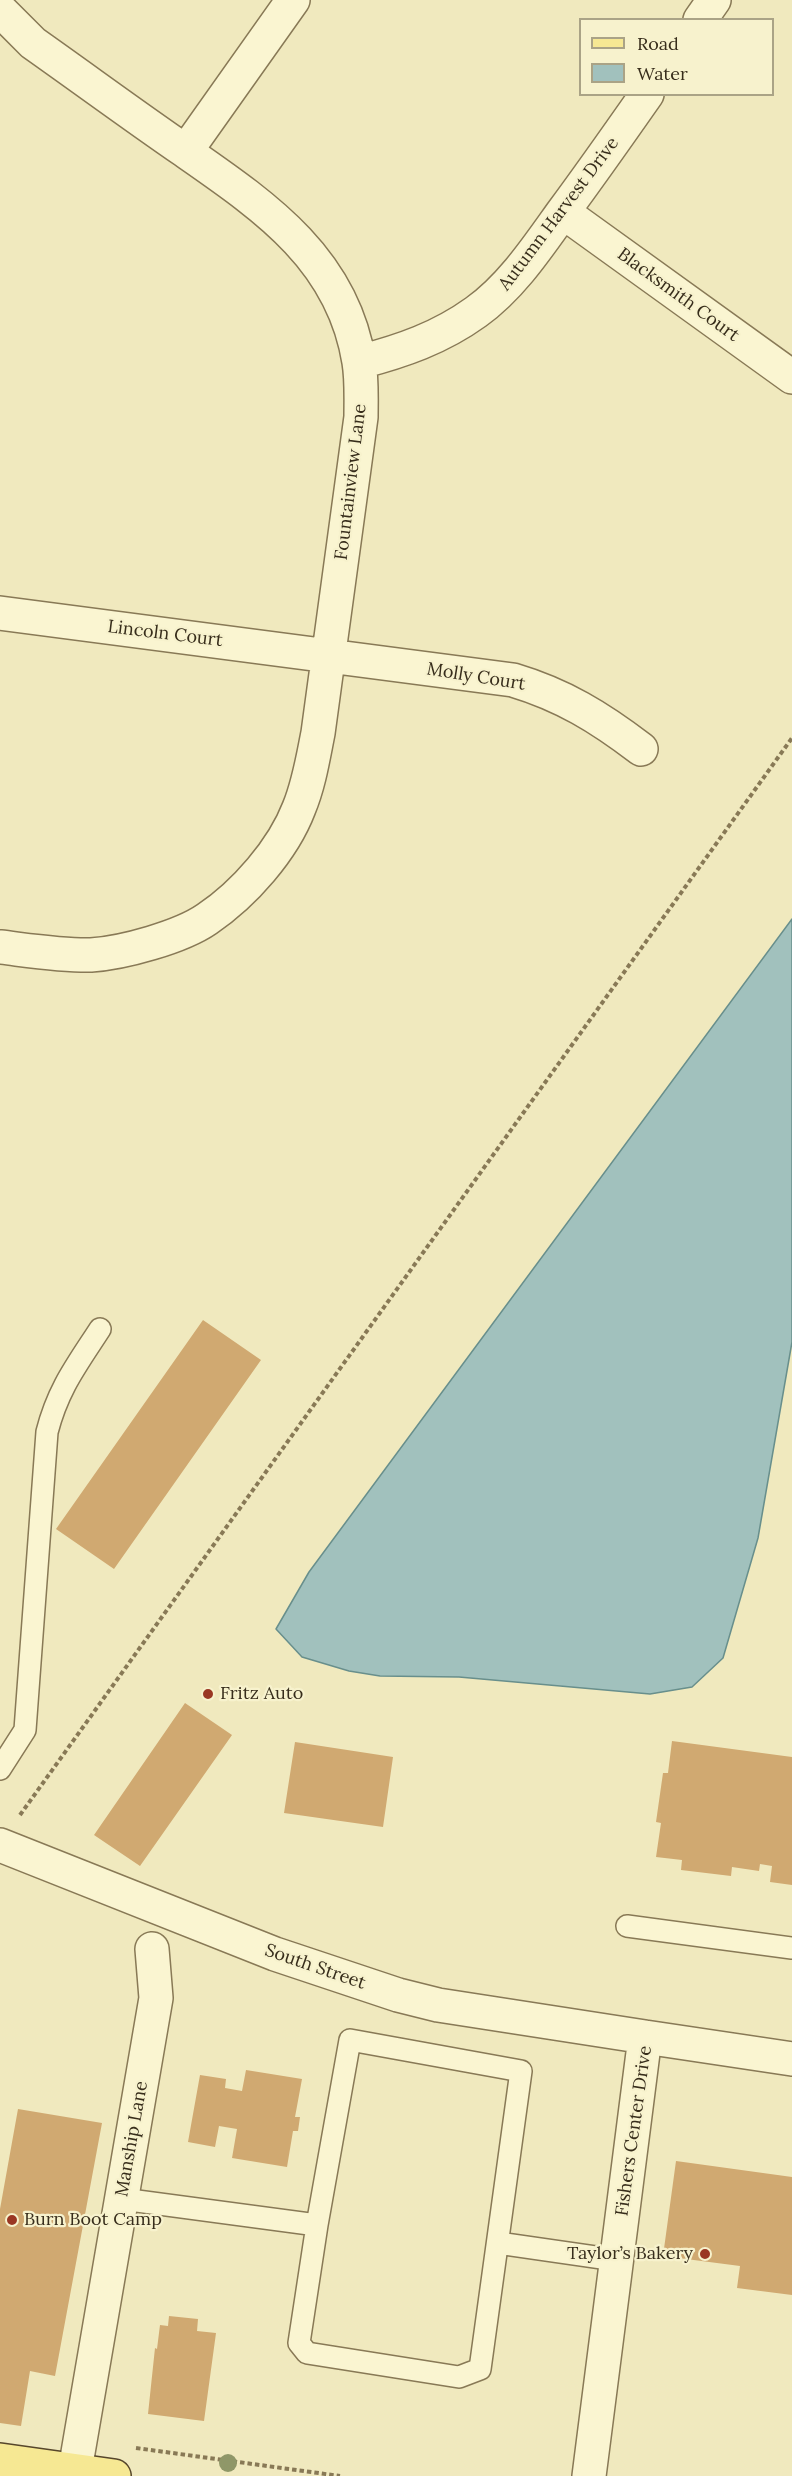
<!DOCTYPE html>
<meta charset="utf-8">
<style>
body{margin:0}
#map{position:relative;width:792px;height:2476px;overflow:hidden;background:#f0e9be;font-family:Lora,serif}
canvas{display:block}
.legend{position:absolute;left:579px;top:18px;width:195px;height:78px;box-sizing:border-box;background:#f7f2cd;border:2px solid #aaa386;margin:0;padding:8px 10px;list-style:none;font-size:18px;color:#372d1b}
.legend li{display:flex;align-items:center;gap:12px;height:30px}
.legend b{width:30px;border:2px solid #aaa386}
</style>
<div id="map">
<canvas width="792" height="2476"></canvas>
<ul class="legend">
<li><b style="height:8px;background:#f6e893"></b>Road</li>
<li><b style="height:16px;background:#a1c1bd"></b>Water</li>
</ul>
</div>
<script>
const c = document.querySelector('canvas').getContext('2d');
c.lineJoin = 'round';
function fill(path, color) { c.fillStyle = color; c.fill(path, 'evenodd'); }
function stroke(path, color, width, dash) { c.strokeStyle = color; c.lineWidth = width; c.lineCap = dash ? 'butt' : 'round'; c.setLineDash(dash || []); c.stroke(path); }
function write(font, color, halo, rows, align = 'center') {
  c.font = font + ' Lora,serif'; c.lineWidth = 4.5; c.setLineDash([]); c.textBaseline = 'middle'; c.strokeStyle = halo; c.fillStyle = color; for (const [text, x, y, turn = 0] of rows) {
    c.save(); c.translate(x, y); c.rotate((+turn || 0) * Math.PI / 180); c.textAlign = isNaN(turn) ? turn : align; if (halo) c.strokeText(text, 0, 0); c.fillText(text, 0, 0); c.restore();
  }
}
const water = new Path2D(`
 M792,919V1342L758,1538L723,1658L692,1687L650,1694L459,1677L380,1676L349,1671L302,1657L276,1629L309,1572Z`);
fill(water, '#a1c1bd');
stroke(water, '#688f8c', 1.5);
fill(new Path2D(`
 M203,1320L261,1360L114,1569L56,1529Z
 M185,1703L232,1735L140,1866L94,1835Z
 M672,1741L792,1757V1885L770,1882L772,1866L760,1864L759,1871L732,1867L731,1876L681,1870L682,1860L656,1857L661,1823L656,1822L663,1773H668Z
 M295,1742L393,1757L383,1827L284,1813Z
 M246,2070L302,2079L295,2117H300L298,2131H293L287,2167L232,2158L237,2129L219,2126L215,2147L188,2142L200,2075L226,2079L225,2088L242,2091Z
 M18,2109L102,2123L55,2376L30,2371L21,2426L0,2423V2209Z
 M676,2161L792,2177V2295L737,2288L740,2266L663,2256Z
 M169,2316L198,2319L197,2331L216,2333L204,2421L148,2414L155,2348L157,2349L160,2325L168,2326Z`), '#d0a971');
const lane = new Path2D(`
 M0,1769L25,1730L47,1432C58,1389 76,1366 100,1329
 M627,1926L792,1948
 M122,2199L317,2225L299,2343L307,2353L459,2377L480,2369L521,2071L350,2040L317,2225
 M498,2243L616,2260`);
const street = new Path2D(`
 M0,10L33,43C84,79 134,116 185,151C264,206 343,259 359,362C362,380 361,399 361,417L318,733C313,758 309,784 299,808C283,850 244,894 207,919C181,937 123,953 91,955C66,956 26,950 0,947
 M700,20L714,0
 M186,151L293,0
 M563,212L792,377
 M360,362C402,351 440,338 476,312C511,287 537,248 562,213C591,174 619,134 647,94
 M0,613L513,680C563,695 599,717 641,749
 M0,1845L275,1954L398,1995L438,2005L645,2037
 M75,2470L156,1998L152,1949
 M589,2476L645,2037L792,2059`);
const primary = new Path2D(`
 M0,2460L114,2476`);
stroke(lane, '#887956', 24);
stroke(street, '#887956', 36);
stroke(primary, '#56462b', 36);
stroke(new Path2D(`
 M20,1815L792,738
 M136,2448L340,2476`), '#887956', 4, [4.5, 3]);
stroke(lane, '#faf5d1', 21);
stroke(street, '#faf5d1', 33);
stroke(primary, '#f6e893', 33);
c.fillStyle = '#8f9768';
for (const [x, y] of [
 [228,2463]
]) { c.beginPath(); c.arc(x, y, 9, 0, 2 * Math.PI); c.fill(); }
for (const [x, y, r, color] of [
 [208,1694,6,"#9a3723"],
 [12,2220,6,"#9a3723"],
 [705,2254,6,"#9a3723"]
]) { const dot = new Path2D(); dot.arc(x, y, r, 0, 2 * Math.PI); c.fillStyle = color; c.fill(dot); stroke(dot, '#f7f2cd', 2); }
write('18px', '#372d1b', '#f7f2cd', [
 ["Autumn Harvest Drive",559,214,-53],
 ["Blacksmith Court",678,295,36],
 ["Fountainview Lane",351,482,-83],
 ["Lincoln Court",165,634,7],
 ["Molly Court",476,677,9],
 ["South Street",315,1967,19],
 ["Fishers Center Drive",634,2131,-82],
 ["Manship Lane",132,2139,-80]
]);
write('18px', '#372d1b', '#f7f2cd', [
 ["Fritz Auto",220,1694],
 ["Burn Boot Camp",24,2220],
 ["Taylor’s Bakery",693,2254,"right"]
], 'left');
</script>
